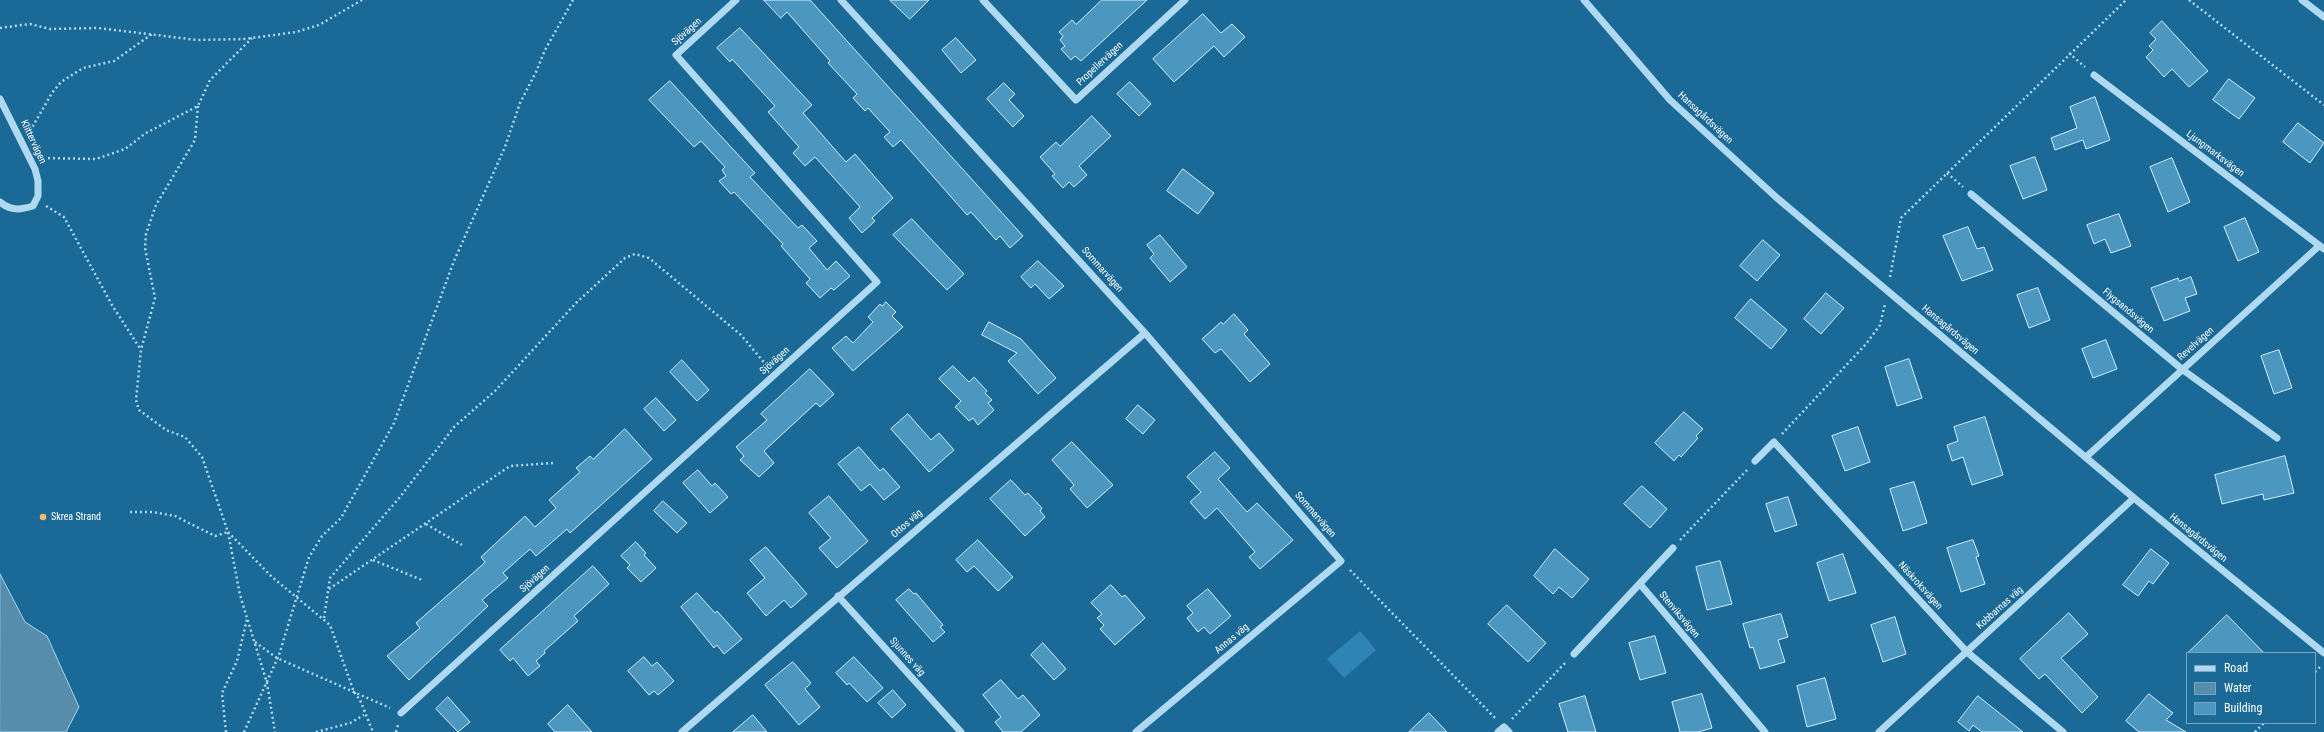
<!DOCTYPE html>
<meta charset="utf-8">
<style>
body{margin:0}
#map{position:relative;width:2324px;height:732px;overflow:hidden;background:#1b6996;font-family:"Roboto Condensed",sans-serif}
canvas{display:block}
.legend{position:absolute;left:2186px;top:652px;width:130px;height:72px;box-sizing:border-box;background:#1b6996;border:1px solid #76a5c0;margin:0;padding:5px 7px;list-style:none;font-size:12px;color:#fff}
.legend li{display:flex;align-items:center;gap:8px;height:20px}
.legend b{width:20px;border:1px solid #76a5c0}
</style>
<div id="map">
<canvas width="2324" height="732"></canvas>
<ul class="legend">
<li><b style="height:5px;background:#aed9f0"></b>Road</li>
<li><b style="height:11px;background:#578caa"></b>Water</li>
<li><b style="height:11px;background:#4c97c0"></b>Building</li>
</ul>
</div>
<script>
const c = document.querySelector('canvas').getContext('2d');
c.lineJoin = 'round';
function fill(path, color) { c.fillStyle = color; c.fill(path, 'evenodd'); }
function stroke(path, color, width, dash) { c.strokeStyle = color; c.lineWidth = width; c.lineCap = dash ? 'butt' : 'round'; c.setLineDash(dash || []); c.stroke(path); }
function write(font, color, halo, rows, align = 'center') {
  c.font = font + ' "Roboto Condensed",sans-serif'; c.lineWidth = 3; c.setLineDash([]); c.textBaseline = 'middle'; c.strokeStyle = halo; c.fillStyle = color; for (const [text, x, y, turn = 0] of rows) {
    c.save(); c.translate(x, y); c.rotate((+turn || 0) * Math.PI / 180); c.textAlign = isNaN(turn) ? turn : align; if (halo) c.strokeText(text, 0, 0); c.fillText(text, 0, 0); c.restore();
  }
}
fill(new Path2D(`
 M1360,631L1376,650L1344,678L1327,659Z`), '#2e85b4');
const water = new Path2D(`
 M0,574L25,622L47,636L79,707L66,732H0Z`);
fill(water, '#578caa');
stroke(water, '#a1d7f2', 1);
const building = new Path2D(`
 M764,0H810L1023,236L1010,248L1000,236L996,240L971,212L967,215L901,140L893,147L884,137L890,132L868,108L865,111L853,98L857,94L828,63L830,61L787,12L781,18Z
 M890,0H929L910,19Z
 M1102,0H1147L1081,61L1075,56L1071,60L1061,49L1065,46L1060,40L1063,36L1059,32L1072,20L1076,24Z
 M1203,14L1221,33L1232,24L1245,37L1224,57L1214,46L1174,82L1153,59Z
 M2162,21L2208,71L2189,87L2172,69L2164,77L2146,57L2153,50L2149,46L2156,39L2150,33Z
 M740,28L812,105L803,113L846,162L855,154L893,198L872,218L875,221L862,233L849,218L860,207L815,157L805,166L793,153L799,147L768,112L775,106L732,59L730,62L717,48Z
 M956,38L976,60L961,73L942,50Z
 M2229,79L2255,98L2239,119L2213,100Z
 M670,81L755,173L750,177L798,228L802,225L817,241L809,248L827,270L836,261L850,276L834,290L831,288L820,298L806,283L810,279L781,246L783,244L734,192L731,194L719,181L726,176L722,170L725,167L701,141L694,147L649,100Z
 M1130,82L1151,104L1139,116L1117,94Z
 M1004,83L1015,94L1009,100L1024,116L1013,127L987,99Z
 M2095,97L2110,140L2086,149L2083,140L2055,150L2051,138L2077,128L2070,107Z
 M1092,116L1111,136L1079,166L1087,175L1074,187L1069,182L1063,188L1052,176L1055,174L1040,157L1056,142L1060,146Z
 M2298,123L2324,143L2310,163L2283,142Z
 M2035,157L2047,190L2023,199L2010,166Z
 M2172,158L2190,202L2168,212L2150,167Z
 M1183,169L1214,193L1198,214L1167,191Z
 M2119,214L2131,246L2111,253L2105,239L2094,244L2087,225Z
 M2245,218L2259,252L2238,261L2224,227Z
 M912,219L964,274L947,290L893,235Z
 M1968,227L1977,249L1984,247L1993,270L1962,281L1943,236Z
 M1160,235L1187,267L1170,282L1150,258L1154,254L1147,245Z
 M1763,240L1780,255L1757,281L1740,266Z
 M1038,261L1064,286L1049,299L1035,284L1031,288L1021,277Z
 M2191,277L2197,294L2185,298L2190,311L2164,321L2151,288L2178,278L2179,281Z
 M2038,288L2050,320L2029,328L2017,295Z
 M1826,293L1844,308L1821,334L1804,319Z
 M1751,299L1787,330L1771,349L1735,318Z
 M886,302L896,312L892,316L903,327L853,371L832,348L846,336L853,343L873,322L868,317L880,304L882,306Z
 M1234,314L1248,330L1244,334L1270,364L1250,382L1221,349L1215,353L1202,339L1221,322L1223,324Z
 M989,322L1021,339L1056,378L1038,394L1008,361L1017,353L982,335Z
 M2106,340L2117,369L2093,378L2082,349Z
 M2279,350L2292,388L2274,394L2261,356Z
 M1909,359L1922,398L1897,406L1885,367Z
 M682,360L709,390L697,401L670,372Z
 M953,366L969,382L974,377L987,391L985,393L992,400L988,403L994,410L978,425L973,418L969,421L955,407L961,401L939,379Z
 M810,369L834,394L820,407L816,403L764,451L774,463L759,477L740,460L744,456L736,447L767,420L761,414Z
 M656,398L676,420L664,431L644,409Z
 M1138,405L1155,420L1143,434L1126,419Z
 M1684,412L1703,429L1696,436L1698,438L1681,457L1679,455L1674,461L1655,443Z
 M908,414L931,440L939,433L954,450L929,472L891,429Z
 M1985,417L2003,475L1972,485L1963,457L1952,461L1947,445L1958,441L1954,427Z
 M1858,427L1870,462L1845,471L1832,436Z
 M625,429L652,459L570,533L567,529L536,556L530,549L503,573L508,578L482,600L488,606L409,680L387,656L420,628L416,623L481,566L485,562L481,557L525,516L535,527L556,508L549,500L580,472L576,468L590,456L593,459Z
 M1072,442L1113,485L1087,508L1070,489L1074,485L1052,460Z
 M859,447L880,471L883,468L900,487L884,500L870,484L861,491L838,464Z
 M1215,452L1230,468L1218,479L1247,512L1257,503L1293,540L1260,569L1249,557L1255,552L1217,508L1205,519L1190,502L1201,492L1187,477Z
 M2285,456L2294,493L2264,500L2263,494L2222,504L2215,475Z
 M698,470L712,486L715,483L728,497L710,513L683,483Z
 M1011,480L1025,495L1028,493L1042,508L1040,511L1045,517L1025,536L990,499Z
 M1914,482L1927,523L1903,531L1890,489Z
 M1642,486L1667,509L1650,528L1624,504Z
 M829,496L868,541L837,568L819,548L831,538L809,513Z
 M1788,497L1797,525L1775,532L1766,504Z
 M663,501L687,523L677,533L654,511Z
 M978,540L1013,577L998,591L974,566L967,572L956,560Z
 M1973,540L1979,556L1976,557L1985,584L1961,592L1947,548Z
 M636,542L646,553L644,555L656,568L641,582L627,568L630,565L621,556Z
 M766,547L807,594L791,608L784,600L766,616L747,593L765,578L750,560Z
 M1555,549L1589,579L1572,598L1559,587L1553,594L1534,576Z
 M2151,549L2169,563L2153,584L2149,581L2138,596L2123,585Z
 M1843,554L1856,593L1829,601L1817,563Z
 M1720,561L1732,604L1707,610L1696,567Z
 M593,566L609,584L574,616L578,621L544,651L545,653L536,661L540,666L528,676L513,658L510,661L500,650Z
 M1111,585L1122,597L1125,595L1145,618L1115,645L1100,629L1104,625L1097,618L1102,614L1091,603Z
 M909,589L914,594L916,593L943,625L940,627L945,632L933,642L896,600Z
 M1208,589L1231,616L1210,634L1204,627L1198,632L1187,618L1193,613L1187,606Z
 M697,593L715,613L717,611L742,639L724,654L717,645L714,648L681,607Z
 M1507,605L1546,643L1528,662L1488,624Z
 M2069,613L2088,634L2061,658L2098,697L2082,713L2045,674L2039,679L2020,659Z
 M1781,614L1788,637L1778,640L1785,662L1760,669L1753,647L1750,648L1743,624Z
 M2227,615L2264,653H2188Z
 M1895,617L1906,654L1883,662L1871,625Z
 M1655,636L1666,673L1640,680L1629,643Z
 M1043,643L1066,669L1054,680L1031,655Z
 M644,657L652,666L657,662L674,681L658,695L654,691L649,695L628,671Z
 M854,657L883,688L867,702L849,683L847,685L836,673Z
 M793,662L811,683L805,689L820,707L799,725L765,685Z
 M1825,678L1836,719L1807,727L1797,686Z
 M1001,680L1018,699L1023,695L1040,715L1021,732H1003L995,722L1001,717L983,695Z
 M893,690L906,705L892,718L878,703Z
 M1702,694L1712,728L1698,732H1680L1672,702Z
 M2149,694L2173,713L2166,720L2186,732H2139L2126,721Z
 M1585,696L1596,732H1568L1559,704Z
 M1978,696L2023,732H1982L1973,725L1969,731L1958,722Z
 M448,697L470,722L458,732L436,709Z
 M568,705L592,732H555L548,724Z
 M1429,713L1447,732H1409Z
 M753,715L767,732H733Z`);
fill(building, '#4c97c0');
stroke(building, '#d5eefb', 1);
stroke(new Path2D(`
 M2189,0L2324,105
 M0,28L30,24L50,29L98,28L197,40L245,39L296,32L319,25L362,0
 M2069,53L2085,67
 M198,106L195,140L156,205L146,234L145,248L155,298L141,350L136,400L139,410L166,430L185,437L202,457L228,532L240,595L267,683L275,732
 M30,131L52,93L61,82L83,68L114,61L152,34
 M43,158L96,159L125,149L146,133L198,106L210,80L252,38
 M1947,173L1963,187
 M46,206L64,217L112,305L141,350
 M1890,277L1901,218L2126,0
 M1782,434L1866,344L1880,325L1885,304
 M130,512H153L175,516L215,536L228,532
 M426,524L462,545
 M228,532L272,577L330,625L354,692L360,700L373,732
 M1680,540L1747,470
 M373,560L422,580
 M1350,570L1496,719
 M329,589L510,466L553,463
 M324,618L330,578L400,497L454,427L495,391L576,303L625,258L635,254L649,258L741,335L767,366
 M255,642L277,658L390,708
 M2315,672L2322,665
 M1512,719L1565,663
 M226,732L222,693L237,661L247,619
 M244,732L279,655L309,557L322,536L341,518L394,423L454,261L505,147L520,103L536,72L545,50L573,0
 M316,732L350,723L364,715
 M396,732L398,725
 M2255,732L2264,723`), '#aed9f0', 2.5, [2, 3]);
stroke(new Path2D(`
 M841,0L1145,333L1341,561L1136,732
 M983,0L1076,100L1185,0
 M1584,0L1670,100L1777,198L2134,498L2324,653
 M2302,0L2324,17
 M2094,75L2324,249
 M0,99L35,169L38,181V196L33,206C20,210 11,211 0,202
 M1971,194L2183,370L2277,438
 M2086,457L2319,246
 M1755,461L1774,442L1967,652L2063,732
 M1640,584L1765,732
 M838,596L961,732
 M1574,654L1673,548
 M401,713L877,282L676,55L736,0
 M682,732L1145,333
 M1498,732L1504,727L1509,732
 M1879,732L2134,498`), '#aed9f0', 7);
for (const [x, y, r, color] of [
 [43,517,4,"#ffb76d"]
]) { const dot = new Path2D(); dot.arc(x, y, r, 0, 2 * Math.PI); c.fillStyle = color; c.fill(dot); stroke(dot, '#1b6996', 1.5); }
write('10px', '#fff', '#1b6996', [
 ["Sjövägen",687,32,-42],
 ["Propellervägen",1100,64,-43],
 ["Hansagårdsvägen",1705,118,43],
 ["Klittervägen",33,142,65],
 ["Ljungmarksvägen",2215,154,37],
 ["Sommarvägen",1102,270,48],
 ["Flygsandsvägen",2128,311,40],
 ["Hansagårdsvägen",1950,330,40],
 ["Revelvägen",2196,344,-42],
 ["Sjövägen",775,361,-42],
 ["Sommarvägen",1315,515,49],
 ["Ottos väg",907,524,-41],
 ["Hansagårdsvägen",2198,538,39],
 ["Sjövägen",535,579,-42],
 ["Näskroksvägen",1920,586,48],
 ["Kobbarnas väg",2000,608,-42],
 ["Stenviksvägen",1679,615,50],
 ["Annas väg",1232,639,-40],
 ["Sjunnes väg",907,657,48]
]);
write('10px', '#fff', '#1b6996', [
 ["Skrea Strand",51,517]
], 'left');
</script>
